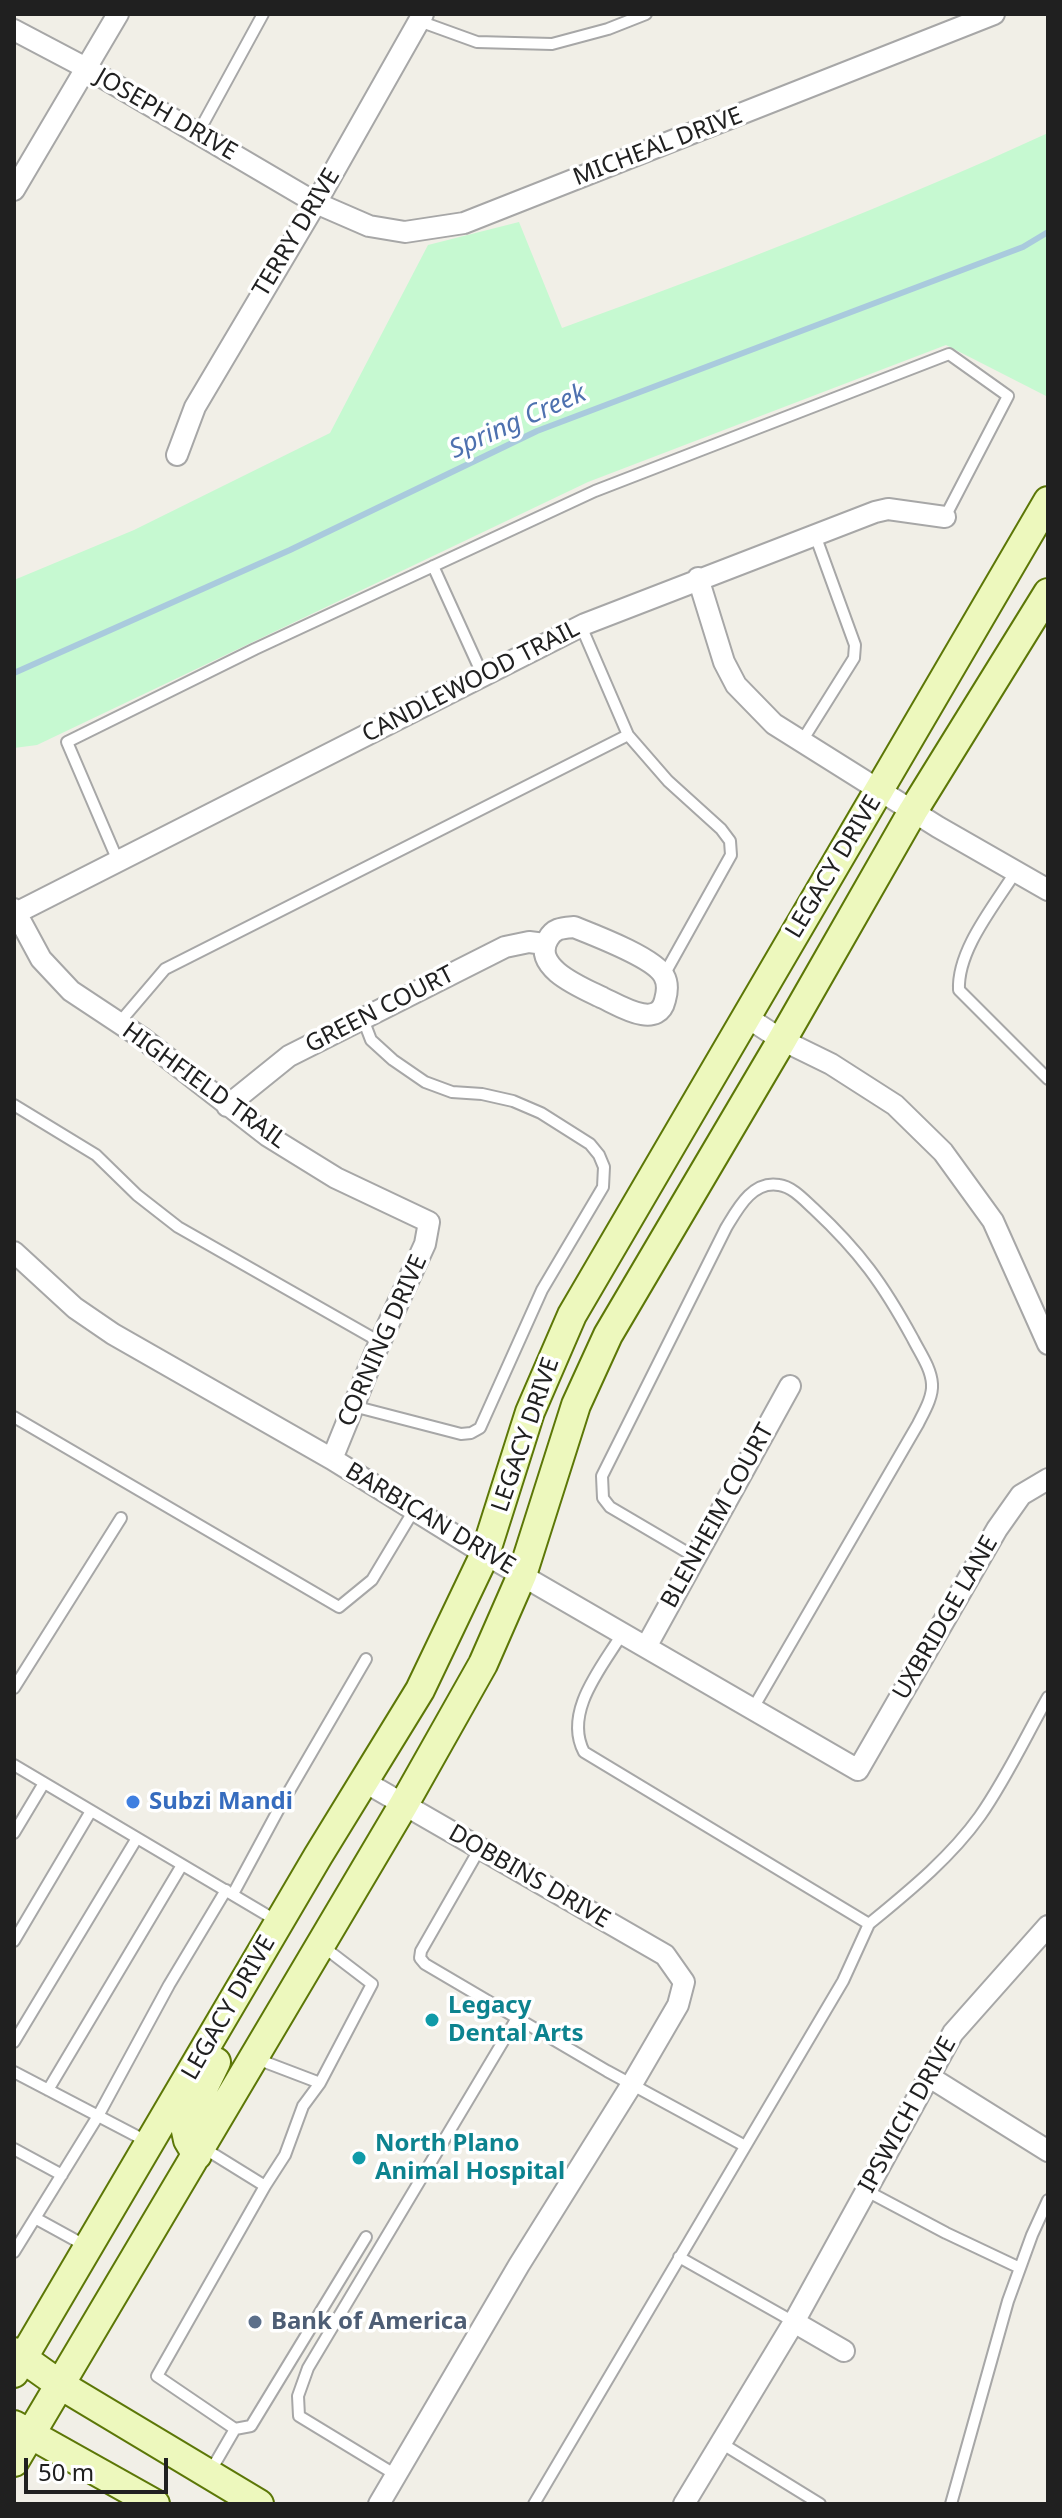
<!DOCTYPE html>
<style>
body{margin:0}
#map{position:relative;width:1062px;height:2518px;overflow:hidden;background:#f1efe7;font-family:"Noto Sans",sans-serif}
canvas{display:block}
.frame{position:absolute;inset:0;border:16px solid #202020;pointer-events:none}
.scale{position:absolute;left:24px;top:2458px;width:144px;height:36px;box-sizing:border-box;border:4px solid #202020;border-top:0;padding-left:10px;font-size:24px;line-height:28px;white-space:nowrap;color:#202020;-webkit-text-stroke:6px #fff;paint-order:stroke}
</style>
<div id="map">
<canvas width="1062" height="2518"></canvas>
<div class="frame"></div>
<div class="scale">50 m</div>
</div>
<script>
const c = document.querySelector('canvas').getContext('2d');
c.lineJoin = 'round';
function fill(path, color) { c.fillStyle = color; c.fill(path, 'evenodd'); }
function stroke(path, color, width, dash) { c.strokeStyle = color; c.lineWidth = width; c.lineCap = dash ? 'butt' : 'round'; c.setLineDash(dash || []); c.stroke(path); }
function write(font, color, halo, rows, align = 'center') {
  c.font = font + ' "Noto Sans",sans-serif'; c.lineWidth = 7; c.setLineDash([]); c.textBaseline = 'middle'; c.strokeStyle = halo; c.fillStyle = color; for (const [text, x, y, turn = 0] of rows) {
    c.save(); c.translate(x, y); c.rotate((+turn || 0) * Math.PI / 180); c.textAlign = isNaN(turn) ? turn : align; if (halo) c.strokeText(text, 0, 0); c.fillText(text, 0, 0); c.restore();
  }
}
fill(new Path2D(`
 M1048,133V397L946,345L588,482L37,745L14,748V580L134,530L330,433L428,245L519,222L562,328C726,268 889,206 1048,133Z`), '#c6f9d1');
stroke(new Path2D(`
 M14,673L290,550L537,431L1023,247L1048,232`), '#a9cadd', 6);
const service = new Path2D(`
 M419,21L477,42L552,44L608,29L646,14
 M198,133L263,14
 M433,566L483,676
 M581,626L628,735L668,781L721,829L730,841L731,855L664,975
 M802,741L854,658L855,645L815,535
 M118,861L67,742L255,649L595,491L949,354L1008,396L945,517
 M1016,871C995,905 957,950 959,990L1048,1079
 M119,1023L165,969L628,735
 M14,1105L96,1155L137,1195L178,1227L380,1342
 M353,1406L461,1434L471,1433L480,1428L542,1290L603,1187L604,1167L599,1155L590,1144L541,1113L513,1101L482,1094L452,1092L425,1082L393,1060L371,1040L363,1019
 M14,1417L339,1607L372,1580L414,1510
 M695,1557L610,1507L603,1498L602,1476L726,1228C737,1210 752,1180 779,1185C793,1187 804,1200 814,1209C860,1252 883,1284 913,1339C920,1353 931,1368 932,1384C933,1397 924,1412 918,1424L752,1710
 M14,1688L121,1518
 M14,1765L277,1921
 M14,1833L44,1783
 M480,1848L421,1951L420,1958L425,1964L607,2071L745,2146
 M233,1894L281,1805L366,1659
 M869,1924C909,1891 950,1858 980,1816C1006,1779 1026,1736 1048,1697
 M14,1941L91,1811
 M14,2042L137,1838
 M257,2059L320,2083L372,1984L321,1945
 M14,2072L148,2142
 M48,2090L182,1865
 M202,2147L265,2186L157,2376L235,2429
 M14,2149L62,2175
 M265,2186L285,2155L303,2106L320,2083
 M865,2190L946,2233L1020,2268
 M35,2218L86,2246
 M14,2252L98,2116L169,1985L226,1890
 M679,2257L794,2322
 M721,2443L820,2504
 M210,2472L235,2429L251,2426L366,2237
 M396,2475L299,2416L298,2396L308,2368L517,2018
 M534,2504L843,1981L869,1924L584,1752C563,1712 602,1667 622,1634
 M951,2504L1008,2301L1032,2235L1048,2200`);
const minor = new Path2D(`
 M14,30L88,69L316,203L369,226L405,232L464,223L994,14
 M14,190L118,14
 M177,455L195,407L316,203L423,14
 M698,578L724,662L736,685L774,724L938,827L1048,890
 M14,909L41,959L71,991L142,1038L268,1136L336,1178L429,1222L425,1244L375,1353L332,1459
 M16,913L585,624L875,512L888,509L945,517
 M574,927C594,935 655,958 664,976C668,983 667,993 665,1000C658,1030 620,1006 603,998C583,988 531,968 548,939C554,928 562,928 574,927Z
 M745,1016L782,1040L831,1064L895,1105L943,1152L993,1221L1048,1344
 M227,1106L289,1056L505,947L529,942L545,944
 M14,1252L75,1308L113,1334L332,1459L485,1554L858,1770L997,1529L1021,1495L1048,1479
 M646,1647L790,1386
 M365,1782L665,1955L684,1982L678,2005L632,2084L519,2265L379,2504
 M928,2076L1048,2151
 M794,2322L844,2351
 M684,2504L794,2322L953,2033L1048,1926`);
const secondary = new Path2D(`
 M197,2155L188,2140L185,2126L216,2062
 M14,2352L59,2384L259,2504
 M14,2373L318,1856L420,1690L485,1554L530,1412L572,1315L1048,501
 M14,2425L155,2504
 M14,2462L404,1804L483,1664L522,1575L576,1405L608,1335L782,1040L913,811L1048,593`);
stroke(service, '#a7a7a7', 14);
stroke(minor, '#a7a7a7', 24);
stroke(secondary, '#5c7707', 32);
stroke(service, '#fff', 10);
stroke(minor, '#fff', 20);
stroke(secondary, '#edf8bd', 28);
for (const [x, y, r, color] of [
 [133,1802,8,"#3f7fe0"],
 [432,2020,8,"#0f9aa8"],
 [359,2158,8,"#0f9aa8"],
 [255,2322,8,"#5c6f8a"]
]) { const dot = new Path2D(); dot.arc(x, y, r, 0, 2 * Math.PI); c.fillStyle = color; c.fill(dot); stroke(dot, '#fff', 3); }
write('24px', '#202020', '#fff', [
 ["JOSEPH DRIVE",166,115,30],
 ["MICHEAL DRIVE",658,147,-21],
 ["TERRY DRIVE",297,233,-59],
 ["CANDLEWOOD TRAIL",471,682,-27],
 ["LEGACY DRIVE",834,867,-59],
 ["GREEN COURT",380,1010,-27],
 ["HIGHFIELD TRAIL",204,1086,36],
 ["CORNING DRIVE",383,1341,-66],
 ["LEGACY DRIVE",526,1435,-71],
 ["BLENHEIM COURT",718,1516,-61],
 ["BARBICAN DRIVE",430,1519,31],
 ["UXBRIDGE LANE",946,1618,-60],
 ["DOBBINS DRIVE",529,1877,30],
 ["LEGACY DRIVE",229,2008,-60],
 ["IPSWICH DRIVE",908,2115,-61]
]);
write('bold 24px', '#366cbe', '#fff', [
 ["Subzi Mandi",149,1802]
], 'left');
write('bold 24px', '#0d838f', '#fff', [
 ["Legacy",448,2006],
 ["Dental Arts",448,2034],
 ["North Plano",375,2144],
 ["Animal Hospital",375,2172]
], 'left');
write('bold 24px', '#4e5e75', '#fff', [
 ["Bank of America",271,2322]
], 'left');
write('italic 26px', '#4e71af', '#fff', [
 ["Spring Creek",518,422,-24]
]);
</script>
